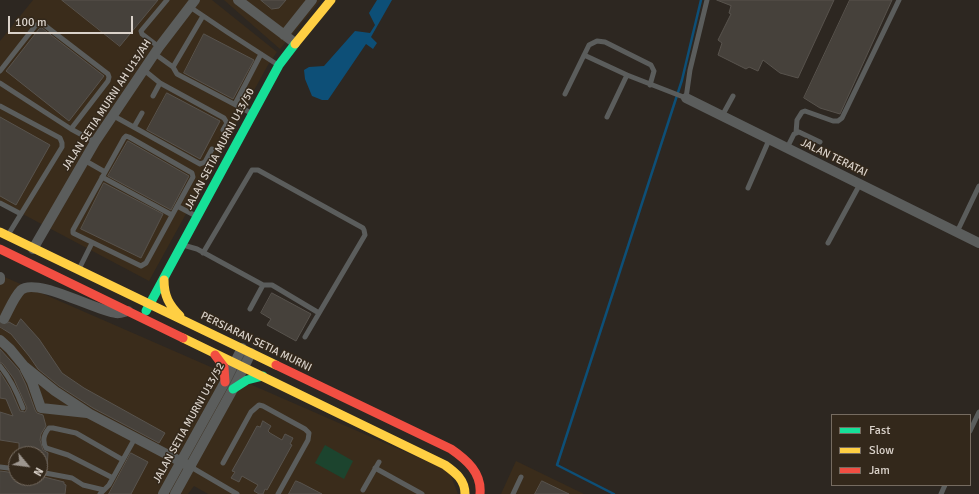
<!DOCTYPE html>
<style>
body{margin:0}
#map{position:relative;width:979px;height:494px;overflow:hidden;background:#2d2721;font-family:Signika,sans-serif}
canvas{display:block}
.legend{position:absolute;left:831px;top:414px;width:140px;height:72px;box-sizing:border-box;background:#33281b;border:1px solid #766c61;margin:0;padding:5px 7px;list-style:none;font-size:12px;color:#dad2ca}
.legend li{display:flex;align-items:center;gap:8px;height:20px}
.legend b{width:20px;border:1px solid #766c61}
.north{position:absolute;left:8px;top:446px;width:40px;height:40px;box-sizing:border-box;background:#33281b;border:1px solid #766c61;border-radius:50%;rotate:119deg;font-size:11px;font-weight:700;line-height:16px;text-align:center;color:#dad2ca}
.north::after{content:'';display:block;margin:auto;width:14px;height:18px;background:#9d968f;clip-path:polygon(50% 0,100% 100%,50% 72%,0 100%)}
.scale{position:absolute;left:8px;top:16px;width:125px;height:18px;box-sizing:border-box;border:2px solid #dad2ca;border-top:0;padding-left:5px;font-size:12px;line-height:14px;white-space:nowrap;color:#dad2ca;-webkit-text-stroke:3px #33281b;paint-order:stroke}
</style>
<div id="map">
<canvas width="979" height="494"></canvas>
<ul class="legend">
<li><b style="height:5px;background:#16e098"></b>Fast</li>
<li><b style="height:5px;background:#ffcf43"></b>Slow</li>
<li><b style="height:5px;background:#f24e42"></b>Jam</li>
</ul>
<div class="north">N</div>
<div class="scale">100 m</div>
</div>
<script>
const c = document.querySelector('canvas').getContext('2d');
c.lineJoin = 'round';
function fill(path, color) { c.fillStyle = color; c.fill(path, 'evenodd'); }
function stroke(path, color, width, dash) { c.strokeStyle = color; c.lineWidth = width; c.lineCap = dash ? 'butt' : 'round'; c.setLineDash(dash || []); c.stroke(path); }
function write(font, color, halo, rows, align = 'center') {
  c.font = font + ' Signika,sans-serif'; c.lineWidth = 3; c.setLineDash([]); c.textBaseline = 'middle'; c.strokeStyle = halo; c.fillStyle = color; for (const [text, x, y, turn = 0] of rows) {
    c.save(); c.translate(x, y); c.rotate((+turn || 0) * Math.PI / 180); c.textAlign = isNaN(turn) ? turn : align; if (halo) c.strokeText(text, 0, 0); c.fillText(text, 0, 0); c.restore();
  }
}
fill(new Path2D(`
 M33,0H212L277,52L268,65L149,281L0,202V41Z
 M224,0H321L280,49Z
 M0,275L449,471L458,494H208L194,486L188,494H0ZM16,454H40V478H16Z
 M516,461L584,494H501Z`), '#3a2c1b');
fill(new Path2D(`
 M325,445L353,461L344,479L315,463Z`), '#1c442e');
fill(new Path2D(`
 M377,0H392L371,37L377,43L373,49L366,44L328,100H322L312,96L305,79L304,70L309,67L324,66L355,31L370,33L375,25L369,13Z`), '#0d4f77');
stroke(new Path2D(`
 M614,494L557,465L682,80L701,0`), '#0d4f77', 2.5);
const building = new Path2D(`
 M62,0H158L120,46Z
 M261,0H286L279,8L272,9Z
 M717,0H834L798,78L780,73L763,60L758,71L749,67L746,69L718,55L722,43L718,40L731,14L729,13L731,6Z
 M850,0H892L840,114L820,108L804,98Z
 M42,28L104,76L69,121L6,71L39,29Z
 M204,34L254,60L233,99L184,73Z
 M167,93L220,121L200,159L147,130Z
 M0,117L50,145L16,205L0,196Z
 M128,141L189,176L171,210L108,176Z
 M104,183L163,214L141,258L81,229Z
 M272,293L311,314L296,341L267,325L271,319L261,313Z
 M21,319L39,339L62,373L84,388L165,433L159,443L93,408L59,386L38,369L29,356L11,334L0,327V324L5,325L9,322L16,326Z
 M0,349L19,370L26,385L35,410L37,413L43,415L46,426L41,434L40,440L43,450L48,453L47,469L40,468V454H19V443L0,440V412L13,416L6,399L0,398V372L10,388L20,411L25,412L27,408L14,379L3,364L0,362Z
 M263,421L271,426L268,431L270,433L282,440L285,434L293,438L290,444L292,445L267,490L265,489L263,494H259L254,491L258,485L242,476L239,482L231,478L235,472L232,471L245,448L257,426L260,427Z
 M131,453L148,462L131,494H109Z
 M0,471L16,473V478H40V476L64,482V484L66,485L65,494H0Z
 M296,481L301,483L322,494H289Z
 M542,481L569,494H535Z`);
fill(building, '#46413b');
stroke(building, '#58534d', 1);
stroke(new Path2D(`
 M0,327L4,319`), '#47413a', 10, [10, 5]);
stroke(new Path2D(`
 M190,7L227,32L278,65
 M203,16L173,67L177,74L251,113
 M159,47L142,34L141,31L167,0
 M155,54L173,67
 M584,55L627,75
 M144,70L160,83L224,118L227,123L223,130
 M0,71L36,25L43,24L108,74L109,77L108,81L71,129L0,83
 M565,94L589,45L597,41L605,42L651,65L654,71L650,85
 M153,96L160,83
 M235,104L261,54
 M0,106L60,138L62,143V147L8,235
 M112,115L200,164L205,162L212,149
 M722,116L733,96
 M607,117L627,75L686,98L690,70L707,0
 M134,127L142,113
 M71,129L95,142
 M796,133L797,120L802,112L805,111L833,121H838L842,118L899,0
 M126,136L129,137L192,173L193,177L146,263L141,266L75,234L73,233V230L124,138Z
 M787,148L794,134L799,132L820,142
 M84,160L105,172
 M102,177L172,215
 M748,188L769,140
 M0,203L21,214
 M177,206L196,216
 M957,232L979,186
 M828,243L860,184
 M183,245L197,249L263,285H272L319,313
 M203,253L252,170H258L363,228L364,230L365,235L305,337
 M79,269L92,243
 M250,309L263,285
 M0,366C11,379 17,392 23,408
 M970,431L979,412
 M223,463L251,412L259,405L263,406L305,429L309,433L308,440L278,494
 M0,467L16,469
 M191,467L237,494
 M375,468L422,494
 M40,472L72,478L83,485L104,490
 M113,478L68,455L46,448C42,441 44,434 49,428H53L76,433L123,460
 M363,490L379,462
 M100,494L109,485L135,438
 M513,494L521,477
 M941,494L945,485`), '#5b5d5c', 5);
stroke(new Path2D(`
 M238,0L295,43
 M284,35L312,0
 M686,98L979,243
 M33,249L95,142L159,47L195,0
 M0,277V280
 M4,319C9,310 14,297 21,290C36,277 96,311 116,313C119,314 124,312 128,311
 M0,340L10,349L24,366L55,391L90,414L191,467
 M25,369L32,382L41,408L87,413
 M163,494L225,382L242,348
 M175,494L233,389L251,353`), '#5b5d5c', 10);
stroke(new Path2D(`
 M146,311L279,65L295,44
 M233,389L247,380L263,376`), '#16e098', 9);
stroke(new Path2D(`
 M295,44L331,0
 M0,232L276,365
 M164,280C164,296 169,305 180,316
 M183,338L445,465C456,473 465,480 465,494`), '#ffcf43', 9);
stroke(new Path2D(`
 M0,249L183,338
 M215,355L224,367L225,382
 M276,365L451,449C467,460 482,473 480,494`), '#f24e42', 9);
write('11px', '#dad2ca', '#33281b', [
 ["JALAN SETIA MURNI AH U13/AH",107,105,-57],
 ["JALAN SETIA MURNI U13/50",220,149,-62],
 ["JALAN TERATAI",834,158,26],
 ["PERSIARAN SETIA MURNI",256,342,26],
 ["JALAN SETIA MURNI U13/52",189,423,-61]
]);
</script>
